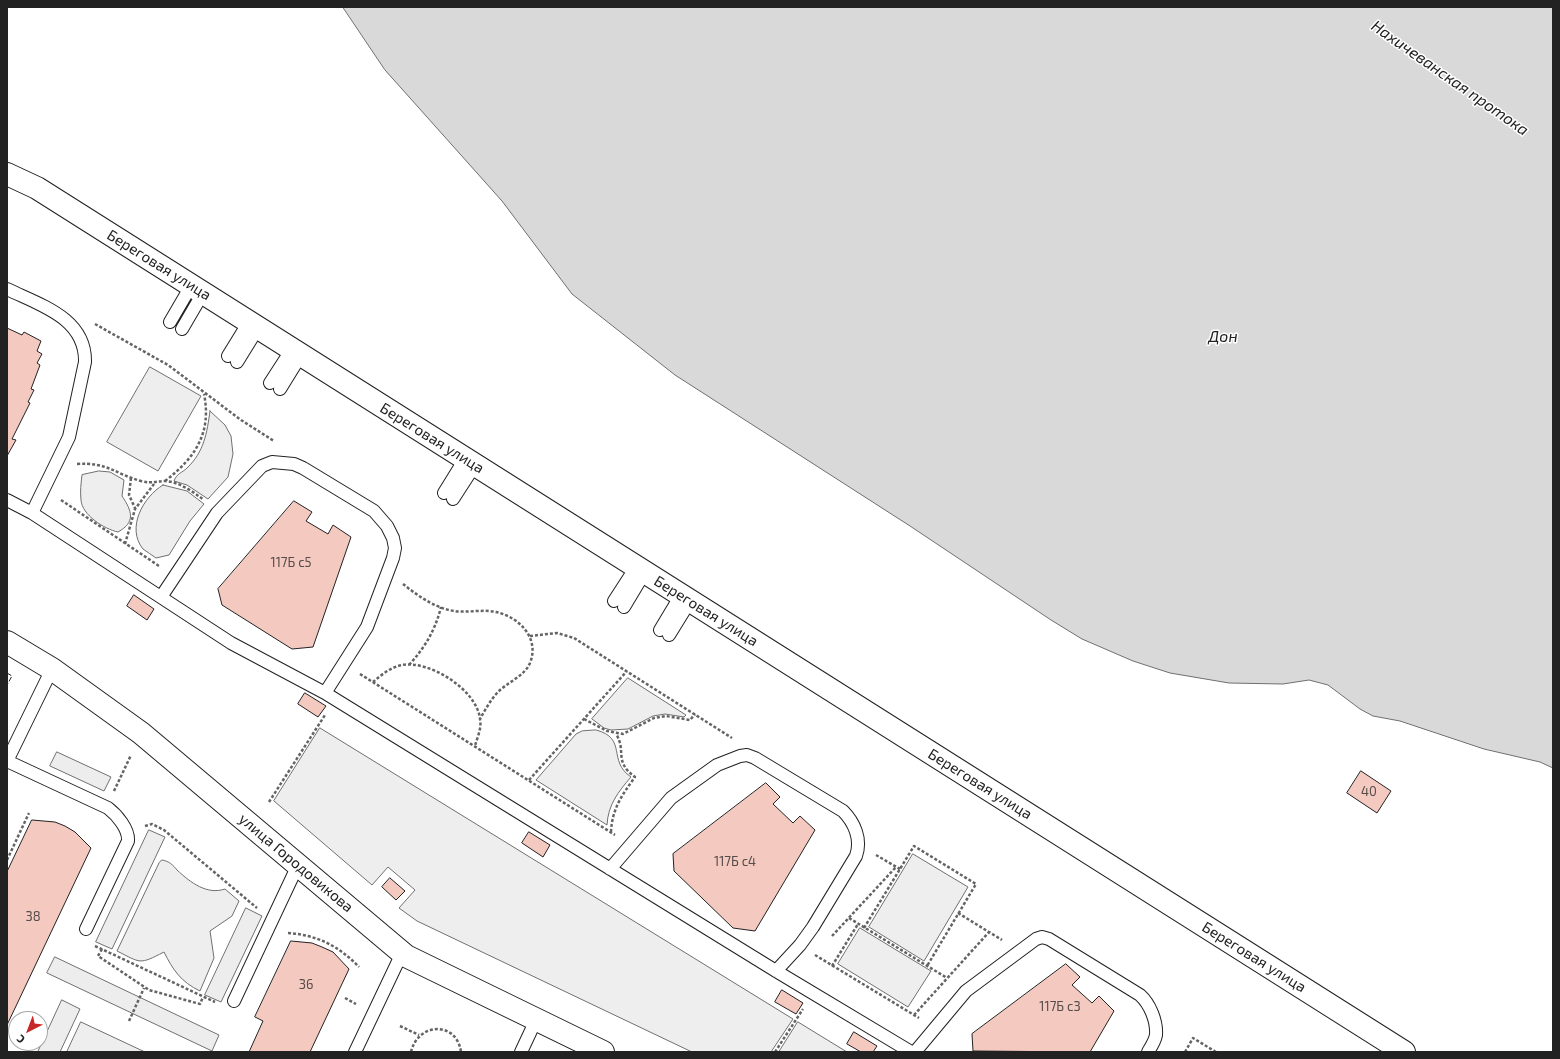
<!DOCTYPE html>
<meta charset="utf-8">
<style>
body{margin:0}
#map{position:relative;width:1560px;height:1059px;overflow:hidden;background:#fff;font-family:"Exo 2",sans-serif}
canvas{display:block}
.frame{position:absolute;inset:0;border:8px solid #222;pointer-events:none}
.north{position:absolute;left:8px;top:1011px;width:40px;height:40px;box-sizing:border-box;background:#fff;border:1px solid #a7a7a7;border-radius:50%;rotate:222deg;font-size:11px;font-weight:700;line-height:16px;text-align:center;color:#222}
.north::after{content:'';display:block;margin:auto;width:14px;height:18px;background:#c62828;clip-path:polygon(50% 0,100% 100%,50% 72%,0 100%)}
</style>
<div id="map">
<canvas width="1560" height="1059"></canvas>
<div class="frame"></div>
<div class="north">С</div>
</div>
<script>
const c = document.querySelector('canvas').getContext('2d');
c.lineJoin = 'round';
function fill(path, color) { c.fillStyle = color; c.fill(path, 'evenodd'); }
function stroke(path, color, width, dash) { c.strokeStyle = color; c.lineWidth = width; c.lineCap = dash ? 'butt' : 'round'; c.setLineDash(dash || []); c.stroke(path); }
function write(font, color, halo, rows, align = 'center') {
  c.font = font + ' "Exo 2",sans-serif'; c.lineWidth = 3; c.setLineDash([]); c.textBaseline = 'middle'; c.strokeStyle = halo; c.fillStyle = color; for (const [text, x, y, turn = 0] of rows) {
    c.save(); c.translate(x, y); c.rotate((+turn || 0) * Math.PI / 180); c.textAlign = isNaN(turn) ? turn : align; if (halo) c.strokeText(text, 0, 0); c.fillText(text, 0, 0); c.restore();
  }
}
const green = new Path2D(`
 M150,367L201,396L158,471L107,442Z
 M210,411L225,425L231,436L233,454L228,477L208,499L187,485L174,481C177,473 182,473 187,468C204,452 207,433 210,411Z
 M99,471L110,472L124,480L122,496C132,511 136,522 118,532C104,529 82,515 81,500C80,492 81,483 82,475Z
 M163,485L187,491L204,504L190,521L169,555L156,558C152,555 147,552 143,549C126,528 143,497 163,485Z
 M628,678L686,715L684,717L665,714L653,716L628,729L611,730L604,728L592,719Z
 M320,728L793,1019L771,1052H692L417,921L399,908L415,890L388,867L372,885L274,801Z
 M596,730C628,738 607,761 631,777C618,792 608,805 607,825L536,780L576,734L582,731Z
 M913,854L968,887L924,961L869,927Z
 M162,860C169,861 173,865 177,870C191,883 207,895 225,889L239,901L232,916L210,931L214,958L200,991C181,982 173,970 164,952C139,965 141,963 117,951L159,863Z
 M860,928L931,971L908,1007L838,964Z
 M81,1022L145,1052H67Z
 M798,1022L847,1052H779Z`);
fill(green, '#eee');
stroke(green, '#6f6f6f', 1);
const parking = new Path2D(`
 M57,752L111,777L104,791L50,766Z
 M149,830L165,837L112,949L96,942Z
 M246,908L262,916L221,1002L205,995Z
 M55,957L219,1035L212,1051L47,973Z
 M62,1000L80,1009L60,1052H38Z`);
fill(parking, '#ededed');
stroke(parking, '#6f6f6f', 1);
const water = new Path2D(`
 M343,7H1553V768L1540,762L1484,749L1400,721L1373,716L1360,709L1328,685L1309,680L1283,684L1229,683L1170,673L1133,661L1082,639L1051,620L910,526L675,375L572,294L502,201L385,70Z`);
fill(water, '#d9d9d9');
stroke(water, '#6f6f6f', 1);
const building = new Path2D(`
 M7,328L22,335L24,332L41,341L37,351L42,354L37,363L40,365L31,389L34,390L28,402L30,403L12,439L16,440L7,456Z
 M294,501L312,512L306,521L328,534L333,525L351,537L313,647L292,649L222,605L218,589Z
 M134,595L154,609L147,620L127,606Z
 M305,693L326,706L318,717L298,704Z
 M1361,771L1391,791L1377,813L1347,793Z
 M766,783L780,797L773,804L793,823L800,816L815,830L755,931L733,928L674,871L673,854Z
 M32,820L55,822L65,826L75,832L91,848L7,1025V872Z
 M529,832L550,845L543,857L522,843Z
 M390,878L405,891L396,900L382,887Z
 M291,941L312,943L322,947L333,952L349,969L310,1052H249L263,1021L255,1017Z
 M1066,964L1080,977L1072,985L1092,1003L1099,996L1114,1011L1090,1052L973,1051L972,1034Z
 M782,990L803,1003L796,1014L775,1002Z
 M854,1032L877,1046L873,1052H861L847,1044Z`);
fill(building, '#f3c9c0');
stroke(building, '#222', 1);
const lane = new Path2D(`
 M7,289C40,305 86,318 85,362L69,437L32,513
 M170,322L191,286
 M182,329L203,293
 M228,356L249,322
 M237,362L258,328
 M270,383L292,349
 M280,389L301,355
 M444,493L465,459
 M453,499L475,465
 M7,500L32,513L231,643L325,693L776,971L911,1052
 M161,597L217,513L262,466L272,462L294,464L303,468L374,511L387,526L393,538L395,548L393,558L367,627L325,693
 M614,601L636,567
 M624,607L645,572
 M660,630L681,595
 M669,635L690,601
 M7,761L108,808C117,815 129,829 128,841L86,929
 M7,761L52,669
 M610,869L671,798L717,765L740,756L747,755L755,758L843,811C854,822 862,839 856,856L813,927L800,945L776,971
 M234,1001L298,865
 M355,1052L402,953
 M521,1052L536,1020
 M915,1052L966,991L1036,939L1042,937L1049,939L1140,995C1150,1004 1157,1021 1156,1035C1155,1041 1151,1047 1148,1052`);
const street = new Path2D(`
 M7,174L37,188L1404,1052
 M7,642L52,669L141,733L406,956L603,1052`);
stroke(lane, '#222', 14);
stroke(street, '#222', 24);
stroke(new Path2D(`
 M95,324L168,365L241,420L274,441
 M77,464C108,462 115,474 141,481C153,484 156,481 165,481C180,482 193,492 204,500
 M131,478L129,495L135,508
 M165,481C195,458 212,433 204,394
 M61,500L159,566
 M125,544L135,509L154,484
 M403,584C418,596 435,608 454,611C468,613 483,609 496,612C519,617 540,638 530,663C524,677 507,682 497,693C490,701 485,710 480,719
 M530,636L557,633L574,638L732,738
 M409,665C425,647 435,631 441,607
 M360,674L615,835
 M373,682C381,675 391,667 402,665C430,660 477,690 480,719C482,728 477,738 475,746
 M584,719L607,731L623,734L654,718L666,716L690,720L695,714
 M529,780L627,671
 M114,791L131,755
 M269,802L325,715
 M145,826L152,824L164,830L257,908
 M611,832C612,809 622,795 635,777C613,761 627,751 616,734
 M876,855L900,869
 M7,860L29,813
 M958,913L1002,940
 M849,918L947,978
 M864,928L914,846L976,884L927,966
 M288,933C317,935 339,946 359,967
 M832,936L896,867
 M95,946L215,1002
 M102,949L98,956L149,990L200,1004L203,997
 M815,955L919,1018
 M832,966L858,924
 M345,998L356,1004
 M914,1015L989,932
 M129,1021L144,988
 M400,1026L419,1035
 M411,1052C418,1022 457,1021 461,1052
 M775,1052L803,1009
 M1185,1052L1193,1038L1216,1052`), '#646464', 2.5, [3, 2]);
stroke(lane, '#fff', 12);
stroke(street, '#fff', 22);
stroke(new Path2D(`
 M7,673L12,676L7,685`), '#222', 1, [5, 2]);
write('13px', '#564c4a', null, [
 ["117Б с5",291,563],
 ["40",1369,792],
 ["117Б с4",735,862],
 ["38",33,917],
 ["36",306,985],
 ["117Б с3",1060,1007]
]);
write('15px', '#222', '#fff', [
 ["Береговая улица",159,265,32],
 ["Береговая улица",432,438,32],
 ["Береговая улица",706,611,32],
 ["Береговая улица",980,784,32],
 ["улица Городовикова",296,863,40],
 ["Береговая улица",1254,957,32]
]);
write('italic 16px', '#222', '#fff', [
 ["Нахичеванская протока",1450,78,35],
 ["Дон",1223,337]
]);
</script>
